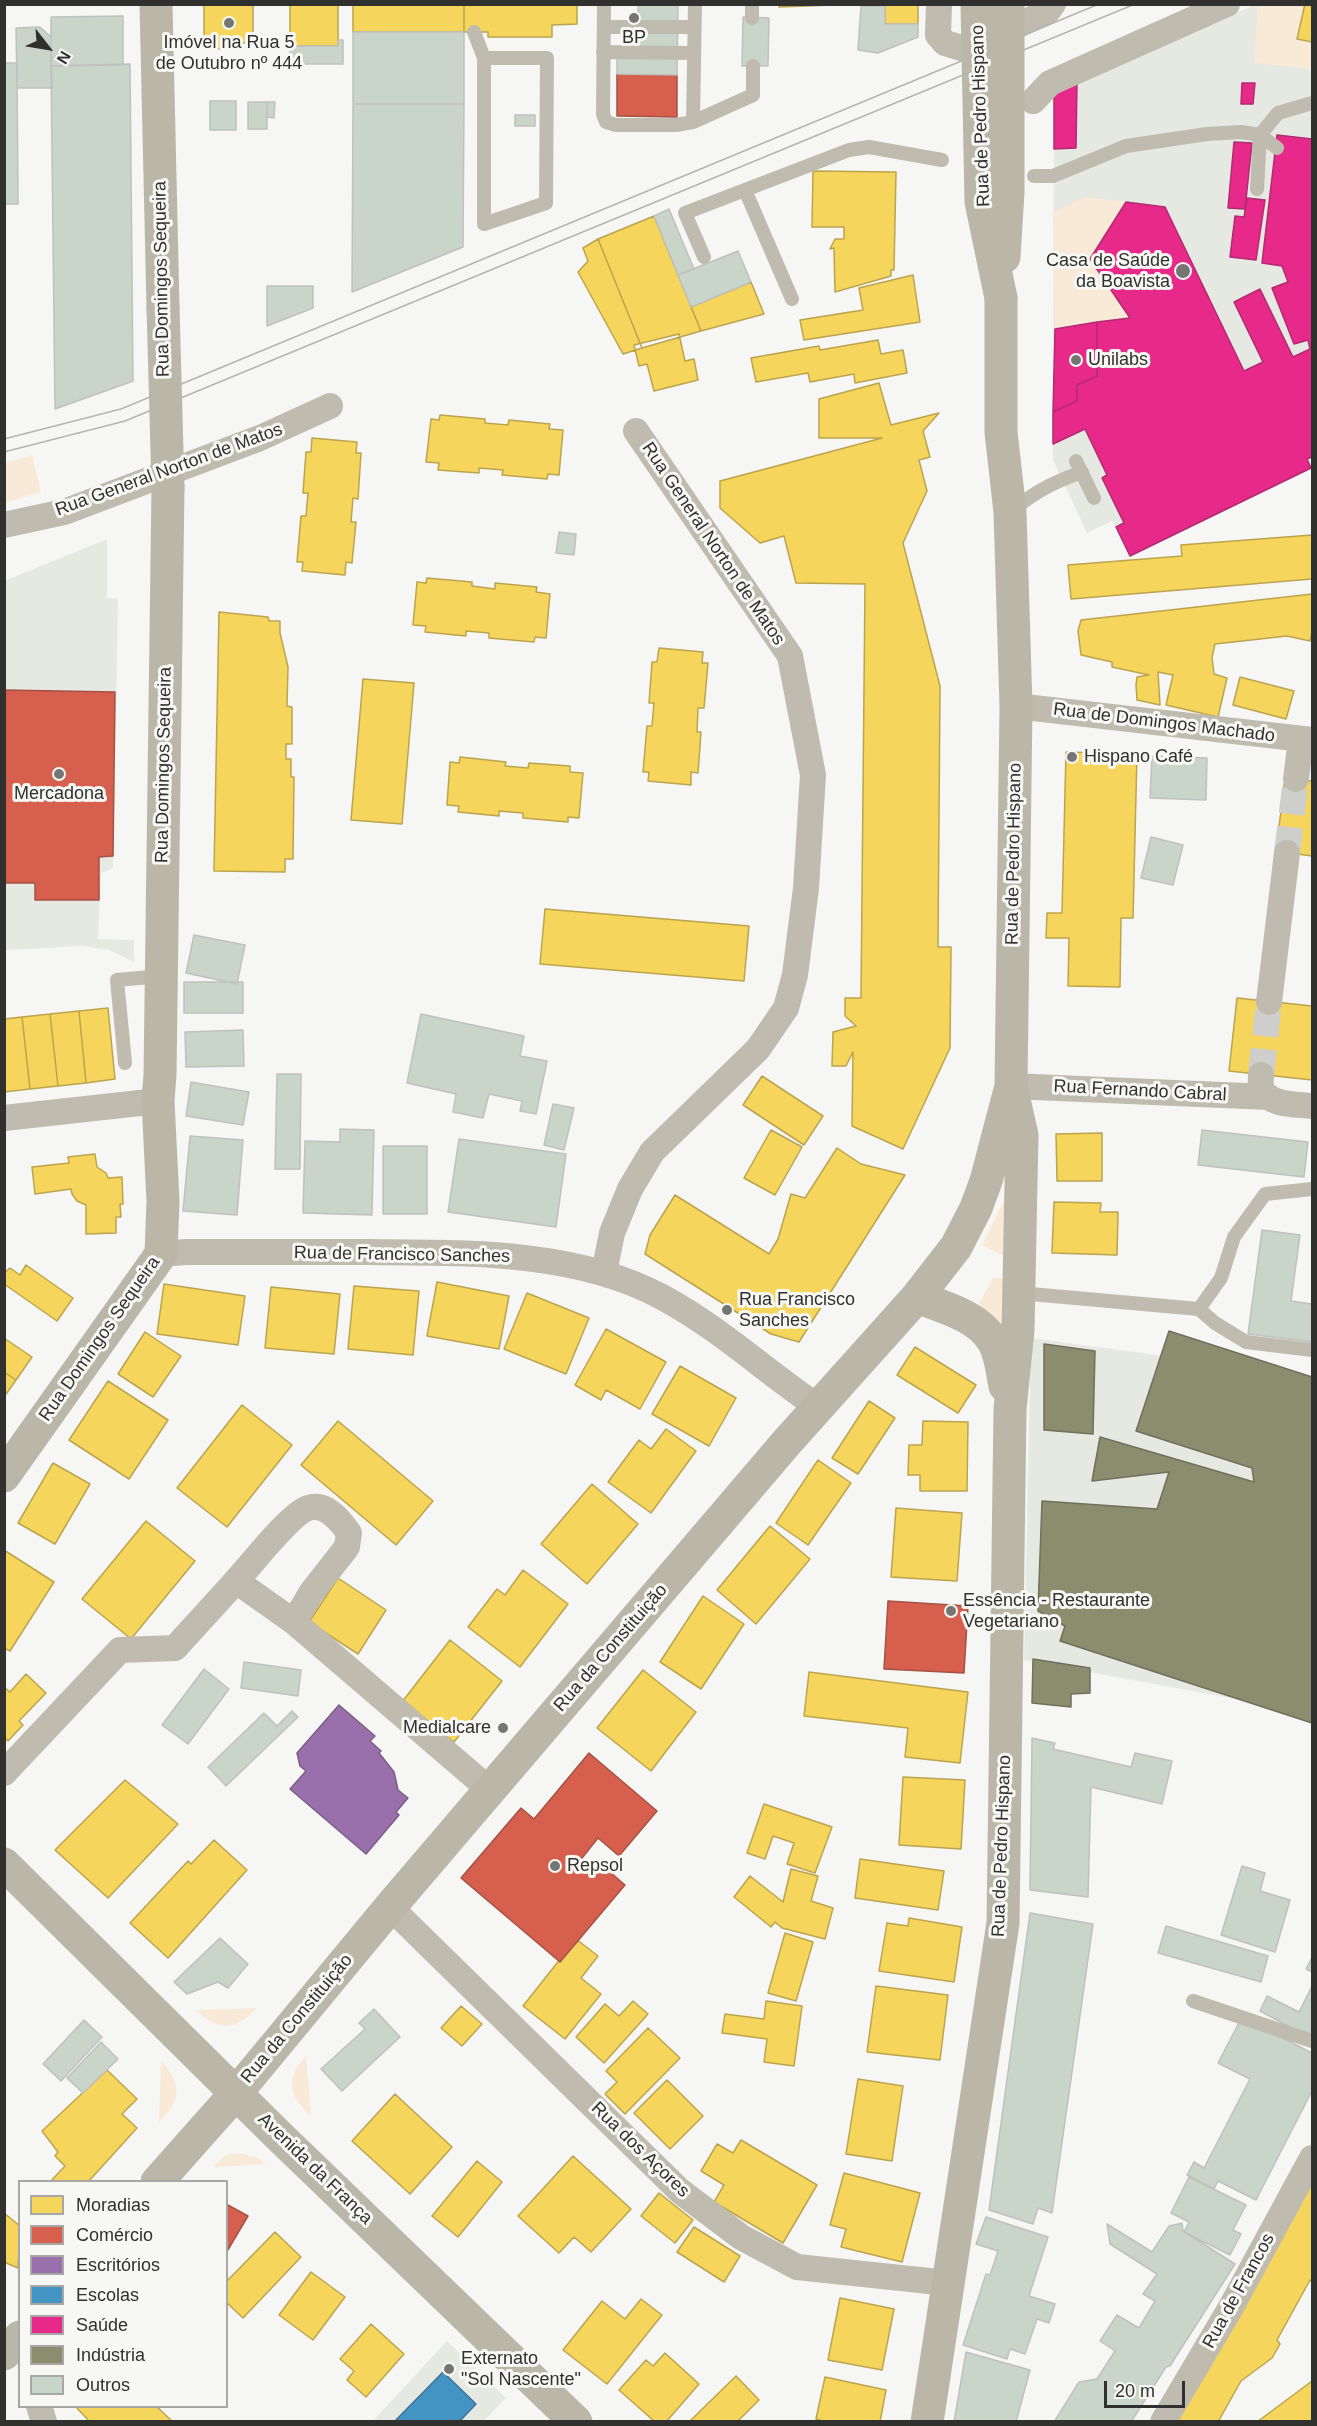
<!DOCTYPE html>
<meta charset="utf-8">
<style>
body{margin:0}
#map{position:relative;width:1317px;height:2426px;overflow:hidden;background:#f6f7f5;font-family:Helvetica,sans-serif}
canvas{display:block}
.frame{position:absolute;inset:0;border:6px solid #30302f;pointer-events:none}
.legend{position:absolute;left:18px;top:2180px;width:210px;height:228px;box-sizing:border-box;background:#f7f8f4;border:2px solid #a7a8a5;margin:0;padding:8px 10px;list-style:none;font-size:18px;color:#30302f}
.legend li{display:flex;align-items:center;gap:12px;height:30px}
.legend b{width:30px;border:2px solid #a7a8a5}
.north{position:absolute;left:18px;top:18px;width:60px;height:60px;-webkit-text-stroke:4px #f7f8f4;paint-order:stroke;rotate:121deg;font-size:16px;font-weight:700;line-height:24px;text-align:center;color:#30302f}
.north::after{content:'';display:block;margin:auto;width:21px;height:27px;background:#30302f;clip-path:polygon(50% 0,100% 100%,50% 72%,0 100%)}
.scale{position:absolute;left:1104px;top:2381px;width:81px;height:27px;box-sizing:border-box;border:3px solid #30302f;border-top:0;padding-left:8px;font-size:18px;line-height:21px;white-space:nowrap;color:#30302f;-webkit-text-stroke:4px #f7f8f4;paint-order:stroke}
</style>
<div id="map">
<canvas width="1317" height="2426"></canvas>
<div class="frame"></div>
<ul class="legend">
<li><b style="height:16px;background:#f6d55c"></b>Moradias</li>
<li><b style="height:16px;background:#d6604d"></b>Comércio</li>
<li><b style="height:16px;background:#9970ab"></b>Escritórios</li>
<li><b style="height:16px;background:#4393c3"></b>Escolas</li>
<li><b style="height:16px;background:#e7298a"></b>Saúde</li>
<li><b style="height:16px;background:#8c8c6e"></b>Indústria</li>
<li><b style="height:16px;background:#c8d5c8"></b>Outros</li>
</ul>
<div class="north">N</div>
<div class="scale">20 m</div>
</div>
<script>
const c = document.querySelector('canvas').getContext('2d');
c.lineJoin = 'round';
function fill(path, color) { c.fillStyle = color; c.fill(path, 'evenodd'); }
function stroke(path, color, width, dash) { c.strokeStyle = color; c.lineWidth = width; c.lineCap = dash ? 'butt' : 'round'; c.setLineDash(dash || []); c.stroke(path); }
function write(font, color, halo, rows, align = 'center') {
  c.font = font + ' Helvetica,sans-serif'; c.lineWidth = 6; c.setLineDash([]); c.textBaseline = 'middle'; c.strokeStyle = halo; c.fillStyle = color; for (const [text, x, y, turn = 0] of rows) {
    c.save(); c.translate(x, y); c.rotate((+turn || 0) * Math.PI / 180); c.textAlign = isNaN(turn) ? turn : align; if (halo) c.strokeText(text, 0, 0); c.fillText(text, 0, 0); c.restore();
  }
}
fill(new Path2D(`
 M1255,5H1258L1255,62L1312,69V467L1130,556L1112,521L1087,533L1053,460L1054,90Z
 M107,539V598L118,599L113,868L101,873L98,939L134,940V962L109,950L82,946L5,950L4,581Z
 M1031,1338L1312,1376V1713L1024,1660Z
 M447,2341L506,2398L484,2421L372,2422Z`), '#e6e8e2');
fill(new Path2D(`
 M1258,5H1312V69L1254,63Z
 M1085,197L1126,202L1090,259L1130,318L1055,329L1053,213Z
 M32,455L41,492L5,503V463Z
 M1010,1188L1012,1252L1001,1255L982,1245Z
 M993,1278H1012L1010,1330L977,1307Z
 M257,2008C236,2030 219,2033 196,2010Z
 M306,2056L311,2116C288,2095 285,2079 306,2056Z
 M161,2061C182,2083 182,2101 159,2122Z
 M239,2153L258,2158L266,2164L213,2167L226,2155Z`), '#f9e9d7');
const homes = new Path2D(`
 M204,4H253V43H238V49H208V42H204Z
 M290,4H338V46H290Z
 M353,4H464V32H353Z
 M464,4H577V24L552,25V37H488V32H464Z
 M779,4H861L779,7Z
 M861,4H918V24H885V6Z
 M1305,4H1312V42L1297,39Z
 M813,171L896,172L894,270H891V276L835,292L834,248L830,249L835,239H844V227H812Z
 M654,216L701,331L642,348L598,239Z
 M598,239L642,348L623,354L578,272L588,261L583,248Z
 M913,275L920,322L804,340L800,320L863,310L859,288Z
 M751,282L764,314L701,331L691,307Z
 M679,334L685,361L694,359L698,380L654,391L647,364L639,366L634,345Z
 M878,340L881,354L903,350L907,373L855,383L854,374L810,382L808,373L756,382L751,358L819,346L820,350Z
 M879,383L891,425L939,413L923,431L930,457L919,460L927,491L903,543L940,686L938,947H951L950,1048L903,1149L852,1126L853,1052L846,1066H832L833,1032L856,1026L845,1016V998H861L865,584L796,583L784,536L760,543L720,508V481L882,438H819V399Z
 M440,415L485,419V423L508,425L509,420L550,424L549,429L563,430L559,475L548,474L547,479L502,475L503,470L479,468V473L438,470L439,463L426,462L431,419L439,420Z
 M312,438L357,442L356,453H361L358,499L353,498L351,522H356L352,563L346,562L345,575L302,571L303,562H297L301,516H306L308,493H303L306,452H311Z
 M1312,535V579L1071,599L1068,565L1182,556L1181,545Z
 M427,578L472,582V586L495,589V583L537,587L536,592L550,594L546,638L535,637L534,642L489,638V633L466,631V636L425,632L426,626L413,625L417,582L426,583Z
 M1312,594V632L1310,641L1287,636L1215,644L1212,657L1214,674L1227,678L1218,717L1166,705L1173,675L1158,672L1160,705L1137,700L1136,685L1137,677L1149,675L1112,667V662L1081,655L1078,631L1081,620Z
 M219,612L268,617L269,621H280V633L288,667L287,706L292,707V744H286V759H291V777H294L293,859H285V872L214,871Z
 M659,648L703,652L702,663H708L704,708H698L697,732H701L698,773L691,772V785L648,781L649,772H643L647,726H652L654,703H649L652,662H657Z
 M1240,677L1294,691L1286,719L1233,705Z
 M363,679L414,683L402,824L351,820Z
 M1066,752L1137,754L1133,918H1121L1120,987L1068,986L1069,938H1046L1047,913H1062Z
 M460,757L506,762L505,766L528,768L529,763L570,766V772L583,773L579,818L568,817V822L523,818V813L499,811V816L458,812L459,806L447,805L450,762L459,763Z
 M1285,778L1312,781V856L1276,851Z
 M545,909L749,926L744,981L540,964Z
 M1237,998L1312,1006V1080L1229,1071Z
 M108,1008L115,1079L86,1083L79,1011Z
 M79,1011L86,1083L58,1086L50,1014Z
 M50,1014L58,1086L30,1089L22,1017Z
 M22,1017L30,1089L4,1092V1019Z
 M762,1076L823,1116L804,1145L743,1105Z
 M771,1130L802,1147L775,1195L744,1178Z
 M1102,1133V1181H1057L1056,1134Z
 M837,1148L861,1164L905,1175L799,1342L771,1334L645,1254L650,1235L675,1195L769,1254L778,1239L791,1194L805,1198Z
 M95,1154L97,1167L106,1173L108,1178L122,1177L123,1204H120L121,1217H116V1233L86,1234V1205L77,1201L72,1194L71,1189L35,1194L32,1167L69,1163L68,1157Z
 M1054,1202L1101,1203L1100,1212H1118L1117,1255L1052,1253Z
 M26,1265L73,1298L57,1321L4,1284V1273L10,1268L20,1275Z
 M437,1282L509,1296L499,1349L427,1336Z
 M164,1284L245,1296L238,1345L157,1334Z
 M354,1286L419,1291L413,1355L348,1349Z
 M271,1287L340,1294L334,1354L265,1348Z
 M527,1293L589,1318L566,1374L504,1349Z
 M606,1329L666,1362L640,1409L606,1390L601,1400L575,1385Z
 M145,1332L181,1356L153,1397L118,1374Z
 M4,1338L32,1357L16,1380L4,1372Z
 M915,1347L976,1385L958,1413L897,1375Z
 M680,1366L736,1398L709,1446L652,1414Z
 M4,1372L16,1380L4,1397Z
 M108,1381L168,1420L129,1479L69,1440Z
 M869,1401L895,1418L858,1474L832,1458Z
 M242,1405L292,1445L227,1527L177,1488Z
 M338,1421L433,1501L396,1545L301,1465Z
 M923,1421L968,1422L967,1491H920V1475H908L909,1445H922Z
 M666,1429L696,1451L651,1513L608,1482L639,1440L651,1449Z
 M818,1460L851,1483L808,1545L776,1523Z
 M53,1463L90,1484L55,1544L18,1523Z
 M592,1484L638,1524L587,1584L541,1544Z
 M896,1508L962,1513L957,1581L891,1577Z
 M146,1521L195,1561L131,1639L82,1599Z
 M770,1526L810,1559L756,1624L717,1590Z
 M4,1550L54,1582L10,1651L4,1648Z
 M523,1570L568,1604L520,1667L468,1627L497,1589L505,1595Z
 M338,1578L386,1610L358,1654L309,1622Z
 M703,1596L744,1624L701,1689L660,1662Z
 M450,1640L502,1681L454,1742L402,1702Z
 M643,1670L696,1712L651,1771L597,1728Z
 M809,1672L968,1692L960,1763L905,1757L908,1728L804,1716Z
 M26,1674L46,1693L19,1721L23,1725L8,1741L4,1737V1687L10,1692Z
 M903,1777L965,1780L961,1849L899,1845Z
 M125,1780L178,1824L108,1898L55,1850Z
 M764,1804L832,1827L815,1873L787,1864L794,1843L773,1836L765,1859L747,1853Z
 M214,1840L247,1870L168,1958L130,1923L188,1861L191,1864Z
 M860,1859L944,1871L938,1910L855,1898Z
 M791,1869L818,1876L811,1901L833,1908L825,1939L782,1928L775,1922L771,1927L734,1897L750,1876L783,1902Z
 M909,1918L962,1927L954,1982L879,1971L887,1923L908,1926Z
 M785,1933L813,1942L796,2001L768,1993Z
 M576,1939L598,1956L581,1978L601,1994L565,2039L523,2006Z
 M876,1986L948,1995L940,2060L867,2052Z
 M633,2001L648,2014L604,2063L576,2037L605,2004L619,2016Z
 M766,2001L802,2006L794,2066L764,2062L767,2039L722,2033L725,2014L764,2019Z
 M461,2006L482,2024L462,2046L441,2028Z
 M648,2028L680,2058L625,2114L605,2094L617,2082L606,2071Z
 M107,2070L137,2099L122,2114L137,2128L88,2182H50L65,2166L55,2156L58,2152L42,2131Z
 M858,2079L903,2086L892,2161L846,2154Z
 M667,2080L703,2116L670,2149L634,2113Z
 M395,2094L452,2147L410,2194L352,2141Z
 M741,2140L817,2185L783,2243L714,2202L724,2185L701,2171L717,2144L733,2153Z
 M573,2156L631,2209L591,2252L574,2237L559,2253L518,2216Z
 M477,2161L502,2182L458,2237L432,2216Z
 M844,2173L920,2193L902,2262L841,2247L846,2229L830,2225Z
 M1312,2178V2282L1310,2280L1277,2340L1280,2344L1272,2358L1241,2381L1218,2422H1175Z
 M659,2193L693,2220L675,2243L641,2216Z
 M4,2213L20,2226L18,2268L4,2262Z
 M694,2227L740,2256L724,2282L677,2252Z
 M275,2232L301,2257L243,2318L226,2302V2282Z
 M311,2272L345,2297L313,2340L279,2315Z
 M840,2298L894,2309L882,2370L828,2360Z
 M641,2299L662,2315L607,2384L563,2350L602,2301L625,2319Z
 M371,2324L404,2354L366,2397L347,2380L354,2371L340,2359Z
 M665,2353L699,2384L666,2422H655L619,2390L646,2360L653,2366Z
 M736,2376L759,2400L737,2422H689Z
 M825,2377L886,2390L880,2422H826L816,2419Z
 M1312,2381V2422H1257Z
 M75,2406H156L173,2422H90Z`);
fill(homes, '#f6d55c');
stroke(homes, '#bba44e', 1.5);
const shops = new Path2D(`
 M617,74L677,75V117L617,116Z
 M4,690L115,692L113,856L99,857V900H35V883H4Z
 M888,1601L968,1606L964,1673L884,1669Z
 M589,1753L657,1811L619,1856L598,1838L582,1858L598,1872L603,1866L625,1885L560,1962L461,1878L521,1808L534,1819Z
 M226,2204L248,2216L226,2253Z`);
fill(shops, '#d6604d');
stroke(shops, '#a45244', 1.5);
const offices = new Path2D(`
 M339,1705L375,1736L370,1741L381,1751L379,1753L394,1772L398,1790L408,1798L396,1812L399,1815L366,1854L290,1789L306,1771L300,1766L297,1753Z`);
fill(offices, '#9970ab');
stroke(offices, '#7a5d86', 1.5);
const schools = new Path2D(`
 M443,2372L476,2404L459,2422H394Z`);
fill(schools, '#4393c3');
stroke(schools, '#3d7597', 1.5);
const health = new Path2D(`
 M1077,80L1076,148L1054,149V90Z
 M1242,83H1255L1253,104H1241Z
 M1277,135L1312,139V457L1307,459L1311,468L1130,556L1116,527L1124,523L1102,478L1107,475L1085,429L1053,444V412L1077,401V385L1097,376V322L1130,318L1090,259L1126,202L1165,207L1244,371L1263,362L1234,302L1260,289L1293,357L1310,349L1308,340L1294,344L1272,288L1288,282L1282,266L1262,263Z
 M1234,142L1252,143L1245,209L1228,208Z
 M1247,198L1265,200L1256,260L1230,257L1235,216L1244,217Z
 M1097,322V376L1077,385V401L1053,412L1055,329Z`);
fill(health, '#e7298a');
stroke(health, '#b02b6f', 1.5);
const industry = new Path2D(`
 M1169,1331L1312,1377V1723L1060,1641L1065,1626L1038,1611L1042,1501L1157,1509L1169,1472L1092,1481L1100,1437L1254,1482L1252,1468L1136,1431Z
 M1044,1344L1095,1351L1093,1434L1044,1430Z
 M1033,1659L1090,1668V1693L1071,1694V1707L1032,1703Z`);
fill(industry, '#8c8c6e');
stroke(industry, '#70705b', 1.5);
const building = new Path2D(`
 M638,4H678L677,75L617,74V55H638Z
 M861,6H885V24H918V37L878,53L858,50Z
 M123,16V65L51,66V17Z
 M743,17L769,18L768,66H742Z
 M40,27L51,37L52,88H17L16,28Z
 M353,32H464V104H353Z
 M338,40H343V64H290V46H338Z
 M4,63H17L18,204H4Z
 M130,64L133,381L55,409L51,66Z
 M210,101H236V130H210Z
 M248,102H267V129H248Z
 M267,102H275L274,118L267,117Z
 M353,104H464L463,247L352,292Z
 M515,115H535V126H515Z
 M669,209L694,269L678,275L654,216Z
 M738,251L751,282L691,307L678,275Z
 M267,286H313V308L267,326Z
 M559,532L576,534L574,555L556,553Z
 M1152,756L1207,758L1206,800L1150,798Z
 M1151,837L1183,845L1173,885L1141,878Z
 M194,935L245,945L237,984L186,973Z
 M184,982H243V1013H184Z
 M421,1014L524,1036L520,1056L547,1061L536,1114L520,1111L522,1101L489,1094L483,1118L453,1112L456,1094L407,1083Z
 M243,1030L244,1066L186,1067L185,1032Z
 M277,1074H301L300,1169H275Z
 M191,1082L249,1092L243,1125L186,1116Z
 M553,1104L574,1108L564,1150L544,1145Z
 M340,1129L374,1130L372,1215L303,1213L305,1141L340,1142Z
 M1202,1130L1308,1142L1304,1177L1198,1165Z
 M190,1136L243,1140L237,1215L183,1211Z
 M459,1139L566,1154L556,1227L448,1212Z
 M383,1146H427V1214H383Z
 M1262,1230L1300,1235L1291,1301L1312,1304V1342L1248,1334Z
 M244,1662L301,1670L298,1696L241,1688Z
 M204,1669L229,1689L188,1744L162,1725Z
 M292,1711L298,1717L226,1786L208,1767L264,1713L277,1726Z
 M1032,1738L1055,1743L1053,1749L1131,1767L1135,1753L1172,1761L1162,1804L1091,1787L1088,1897L1030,1890Z
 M1242,1866L1265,1873L1260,1891L1290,1900L1275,1952L1221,1935Z
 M1030,1913L1093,1924L1052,2213L1038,2208L1033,2224L989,2210Z
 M1166,1926L1268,1956L1261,1982L1158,1953Z
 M220,1938L248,1964L228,1988L218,1982L187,1994L174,1982Z
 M1312,1957V1972L1306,1969Z
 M1312,1986V2039L1260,2011L1267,1996L1299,2012Z
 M374,2009L400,2037L342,2091L321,2069L365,2029L359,2023Z
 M1242,2017L1312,2053V2091L1256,2200L1218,2181L1214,2189L1187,2175L1194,2162L1204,2168L1250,2079L1218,2063Z
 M84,2020L102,2037L61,2081L43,2064Z
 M101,2042L118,2059L83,2093L67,2078Z
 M1189,2177L1246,2205L1233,2230L1241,2234L1230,2255L1184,2232L1189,2222L1171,2213Z
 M986,2217L1048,2237L1029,2296L1055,2304L1049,2323L1037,2319L1025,2354L1010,2349L1007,2359L963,2345L986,2274L990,2275L998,2251L976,2244Z
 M1182,2223L1183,2231L1235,2264L1170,2366L1166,2367L1131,2422H1054L1079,2382L1097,2379L1115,2351L1100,2341L1117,2315L1139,2328L1155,2301L1143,2294L1157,2274L1110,2244L1107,2224L1152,2252L1169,2226Z
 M966,2352L1030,2370L1016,2422H954Z`);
fill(building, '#c8d5c8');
stroke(building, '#c0c1bf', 1.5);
stroke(new Path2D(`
 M1287,853L1296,779
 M1261,1075L1269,1002`), '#cecfcd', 26, [26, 13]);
stroke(new Path2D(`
 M604,4L603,114L606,122L616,125H676L693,122L753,95V66
 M752,4V18
 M604,27H694
 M474,32L484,58V224L546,203L547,58H484
 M603,52L694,53
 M693,122L695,4
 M1034,176H1053L1126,146L1207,134L1241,132L1260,135L1277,148
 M1257,189L1260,135L1278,113L1312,103
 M745,190L792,299
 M704,257L685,213L849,150L869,147L942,160
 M1076,461L1094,498
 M1012,511C1034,492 1054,482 1082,472
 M125,1063L117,980L161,976
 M1019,1293L1199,1309L1215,1323L1246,1342L1312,1350
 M1199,1309L1221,1278L1234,1237L1265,1194L1312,1189
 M1193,2001L1312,2041`), '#bfbbae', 14);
stroke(new Path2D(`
 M939,4L938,35L945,43L965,49L1047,12L1053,4
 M1033,101L1050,83L1227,4
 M4,525L64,512L260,438L330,406
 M1016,706L1312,740
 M1296,779L1301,739
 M1269,1002L1287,853
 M1261,1075C1261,1079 1260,1086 1262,1090C1270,1106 1297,1104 1312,1106
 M1011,1086L1269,1097
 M4,1118L158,1101
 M161,1254L186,1252C247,1252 308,1252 368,1252C464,1253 575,1250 662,1297C718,1327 765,1371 818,1407
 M604,1273L612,1233L630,1189L652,1152L758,1049L786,1008L795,975L806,888L813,775L790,656L636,431
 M294,1622L311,1593L347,1547L349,1533C340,1520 326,1502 308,1508C290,1514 251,1565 236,1581L294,1622L490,1790
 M4,1773L120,1650L175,1648L236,1581
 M390,1907L680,2191L741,2237L797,2267L948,2283
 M39,2406L44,2422
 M1163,2422L1230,2309L1312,2158`), '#bfbbae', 26);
stroke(new Path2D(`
 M156,4L163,307
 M917,1297C943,1307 978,1316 993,1341C1001,1354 1002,1372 1005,1386
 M4,1476L161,1254L163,1201L158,1101L160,1075L168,487
 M4,1864L277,2134L576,2422
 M157,2182L236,2093L390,1907L787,1442L917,1297L956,1247L976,1208L986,1181L1010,1090
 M4,2354L20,2337
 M927,2422L1003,1923L1010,1409L1018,1330L1022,1135L1011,1086L1016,706L1010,512L1001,432V298`), '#bab7a9', 33);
stroke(new Path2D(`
 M4,439L121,409L1099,4
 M4,452L125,421L1135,4`), '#b5b4ae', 1.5);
stroke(new Path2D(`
 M977,4L981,202L1001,298
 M1004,257L1008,192V4
 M163,307L168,487`), '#bab7a9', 33);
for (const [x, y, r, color] of [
 [634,18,6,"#757674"],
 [229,23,6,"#757674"],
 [1183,271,8,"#757674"],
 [1076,360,6,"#757674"],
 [1072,757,6,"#757674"],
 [59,774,6,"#757674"],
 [727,1310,6,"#757674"],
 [951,1611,6,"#757674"],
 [503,1728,6,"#757674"],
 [555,1866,6,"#757674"],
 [449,2369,6,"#757674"]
]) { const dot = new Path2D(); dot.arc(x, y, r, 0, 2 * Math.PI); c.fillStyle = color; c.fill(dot); stroke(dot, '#f7f8f4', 2); }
write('18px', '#30302f', '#f7f8f4', [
 ["BP",634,38,"center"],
 ["Imóvel na Rua 5",229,43,"center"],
 ["de Outubro nº 444",229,64,"center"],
 ["Casa de Saúde",1170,261,"right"],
 ["da Boavista",1170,282,"right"],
 ["Unilabs",1088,360],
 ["Hispano Café",1084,757],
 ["Mercadona",59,794,"center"],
 ["Rua Francisco",739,1300],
 ["Sanches",739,1321],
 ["Essência - Restaurante",963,1601],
 ["Vegetariano",963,1622],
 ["Medialcare",491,1728,"right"],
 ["Repsol",567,1866],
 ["Externato",461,2359],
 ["\"Sol Nascente\"",461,2380]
], 'left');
write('18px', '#30302f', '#f7f8f4', [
 ["Rua de Pedro Hispano",981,116,-92],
 ["Rua Domingos Sequeira",162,279,-91],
 ["Rua General Norton de Matos",169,470,-20],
 ["Rua General Norton de Matos",713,544,56],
 ["Rua de Domingos Machado",1164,723,7],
 ["Rua Domingos Sequeira",164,765,-89],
 ["Rua de Pedro Hispano",1014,854,-89],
 ["Rua Fernando Cabral",1140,1091,3],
 ["Rua de Francisco Sanches",402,1255,1],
 ["Rua Domingos Sequeira",100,1339,-55],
 ["Rua da Constituição",611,1648,-49],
 ["Rua de Pedro Hispano",1002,1846,-88],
 ["Rua da Constituição",297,2019,-50],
 ["Rua dos Açores",640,2150,44],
 ["Avenida da França",315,2169,44],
 ["Rua de Francos",1239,2291,-61]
]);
</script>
